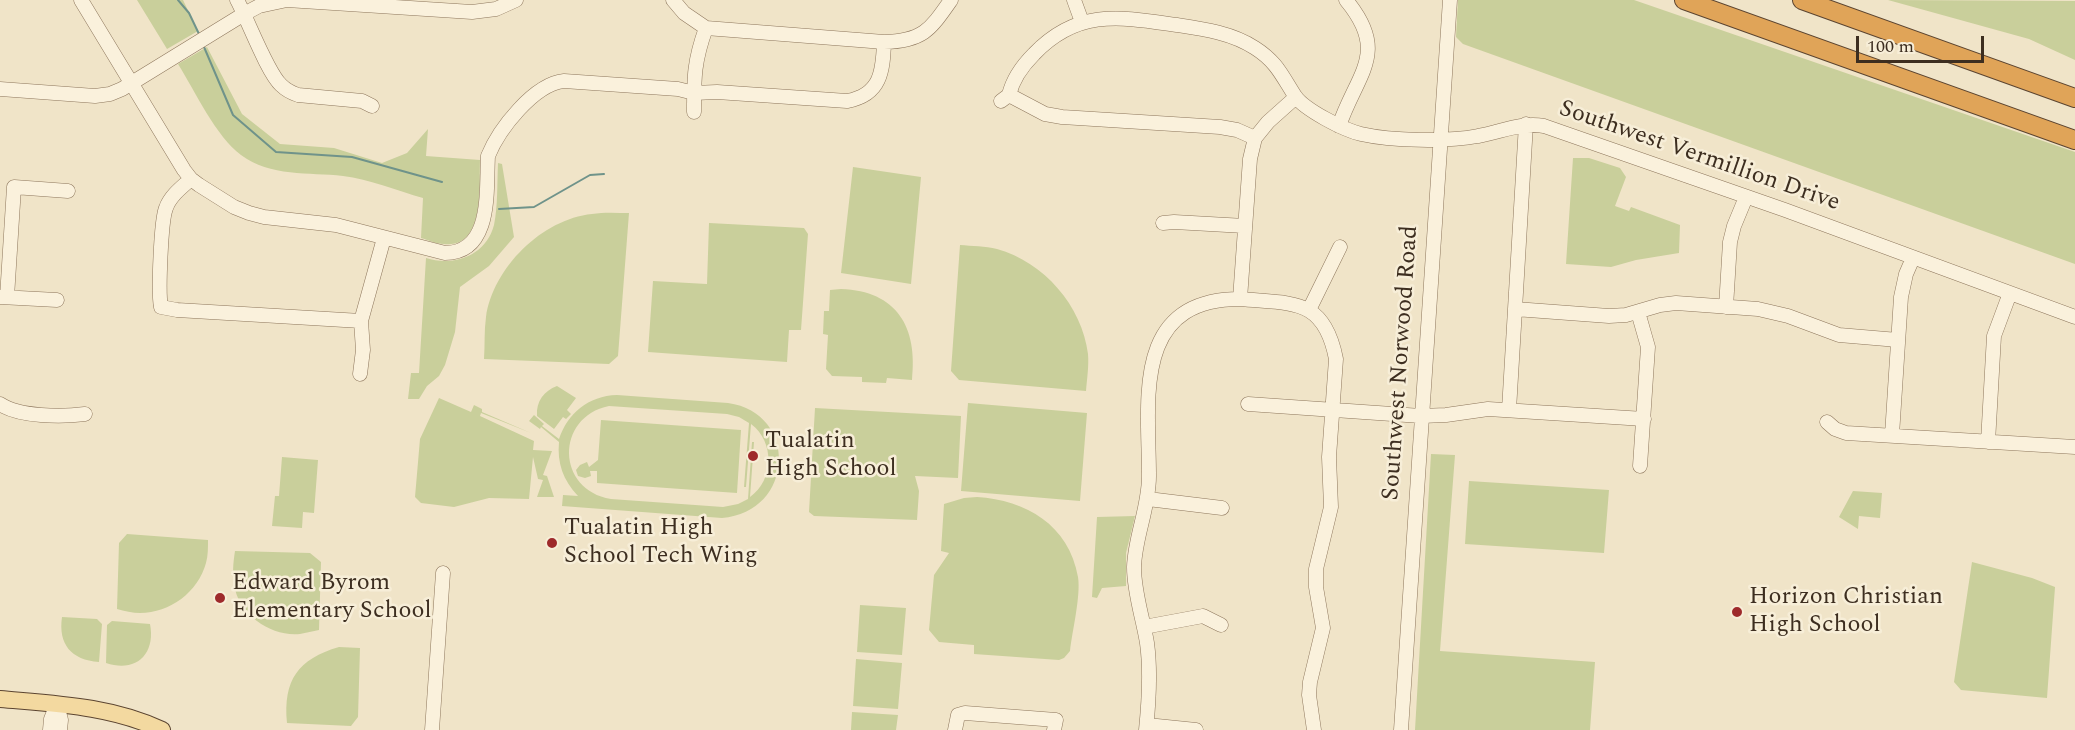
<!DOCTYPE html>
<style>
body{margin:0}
#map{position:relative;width:2075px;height:730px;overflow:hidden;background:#f0e4c8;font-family:Spectral,serif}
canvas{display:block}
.scale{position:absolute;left:1856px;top:36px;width:128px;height:27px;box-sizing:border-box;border:3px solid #3d2e20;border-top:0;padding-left:8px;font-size:18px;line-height:21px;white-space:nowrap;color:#3d2e20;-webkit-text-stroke:4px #f7eed8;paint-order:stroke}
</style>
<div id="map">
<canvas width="2075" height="730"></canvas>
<div class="scale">100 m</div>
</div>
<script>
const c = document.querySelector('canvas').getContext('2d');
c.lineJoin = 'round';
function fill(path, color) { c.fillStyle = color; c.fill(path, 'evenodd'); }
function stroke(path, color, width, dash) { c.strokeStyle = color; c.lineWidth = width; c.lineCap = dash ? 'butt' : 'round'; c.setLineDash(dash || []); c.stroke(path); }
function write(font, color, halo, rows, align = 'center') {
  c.font = font + ' Spectral,serif'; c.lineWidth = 5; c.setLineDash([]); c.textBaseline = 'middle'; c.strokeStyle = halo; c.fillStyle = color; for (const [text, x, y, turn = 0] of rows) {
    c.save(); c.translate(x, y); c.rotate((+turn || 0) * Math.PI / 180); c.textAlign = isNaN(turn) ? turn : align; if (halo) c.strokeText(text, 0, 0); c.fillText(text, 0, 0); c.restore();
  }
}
fill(new Path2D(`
 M137,0H183L198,31L167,49Z
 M1458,0H1634L2075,152V264L1463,44L1456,37Z
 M1888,0L2075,1V60L2029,39Z
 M207,47L242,114L280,144L334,148L382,163L407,153L428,129L426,156L480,160C479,186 485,249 444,244C436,244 428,240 421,238L423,198C398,191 369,179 343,176C309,172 270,177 241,155C216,137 195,91 178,64Z
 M1573,158H1589L1620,168L1626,177L1615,206L1629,211L1631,207L1680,225L1679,253L1636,260L1611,267L1566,264Z
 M498,163L502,164L514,237L489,266L460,287L455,332L445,365L439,376L427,386L419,399H408L411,373H419L426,258C453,267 486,256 494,225C498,206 497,184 498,163Z
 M853,167L921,177L911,284L841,273Z
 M629,213L618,356L609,364L484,359C485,345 484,331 486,317C493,268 542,219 592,214C604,212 617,213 629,213Z
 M709,223L804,228L808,234L801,330H789L787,362L648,352L653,281L707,284Z
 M960,245C972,246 985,246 997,249C1044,262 1082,306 1088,354C1089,366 1087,379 1086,391L959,380L951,371Z
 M841,289C897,291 918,327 912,380L887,378L886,383L862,382V377L832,376L826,369L828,335L823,334L824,311H829L830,290Z
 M557,386L576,398L567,410L571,414L566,419L563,417L554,429L537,416C536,401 544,391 557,386Z
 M617,395L728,403C799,413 795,512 722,518L562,506L563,495L578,496C563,480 557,463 559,442L541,427L540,429L529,421L534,415L544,424L542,426L559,439C568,413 588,396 617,395ZM609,406L727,414L739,417L749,423L744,487H746L751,424C775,442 774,480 750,497L754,442H752L748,499L738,504L723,507L611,499C556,490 555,417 609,406Z
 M439,398L471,412L474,405L482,409V412L531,433L481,413L480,416L534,441L533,450L552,451L543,475L547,476L554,497H537L543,480L538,479L533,457L529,499L489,498L454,507L421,503L415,497L420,439Z
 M968,403L1087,413L1080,501L961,491Z
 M815,408L961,416L958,478L915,476L919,491L917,520L814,516L809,512Z
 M601,420L741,430L737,493L597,483V471H590L591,476L585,478L578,476L576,470L580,465L587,462L589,467L598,460Z
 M1431,454L1455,455L1440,651L1595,662L1590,730H1415Z
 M282,457L318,460L314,513L303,512L302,528L272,526L275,496H279Z
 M1469,481L1609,490L1604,553L1465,544Z
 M1853,491L1882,493L1880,518L1859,516L1858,529L1839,517Z
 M977,497C1026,500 1069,525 1078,577C1081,596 1072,632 1070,651L1064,658L1059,660L974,654V645L939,642L929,630L934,575L949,553L941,551L944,504L964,498Z
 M1135,516L1126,553V586L1102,588L1097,598L1092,597L1097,517Z
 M127,534L208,540C208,548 208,556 206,563C198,592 170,613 140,613C133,613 124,611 117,609L119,543Z
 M235,551L310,553L321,562L319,630C313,631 306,633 300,634C272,637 241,616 235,589C232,575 233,564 235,551Z
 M1972,562L2032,578L2055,587L2047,698L1961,690L1954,682Z
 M860,605L906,608L902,655L857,652Z
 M62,617L97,619L102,624L99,662C71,660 58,644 62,617Z
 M112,621L150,624C156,655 135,673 106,663L107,625Z
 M339,647L360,648L358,717L351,726L287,723C283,680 298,659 339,647Z
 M856,659L902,663L898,709L853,706Z
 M852,712L898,715L896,730H851Z`), '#c9cf9b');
stroke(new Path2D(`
 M178,0L189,13L199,34
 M204,47L233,115L276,152L352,157L442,182
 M499,209L534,207L590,175L604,174`), '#6f938a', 2);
const minor = new Path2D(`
 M81,0L184,170L191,179L199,185L234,207L249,213L264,217L336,225L445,253C493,253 486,189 488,156C499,129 534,84 564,81L678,89L694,93L717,92L847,101C881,95 883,71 884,42
 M237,0C248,20 267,72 281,85C286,90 292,93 298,95L362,101L372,106
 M673,0L684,13L706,28L884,42C923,41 930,30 951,0
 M1074,0L1082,22
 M0,89L95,96L110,94L122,89L244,14L259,6L287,0L472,12L496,9L516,0
 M1009,95C1013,78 1022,66 1034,54C1078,8 1121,17 1177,25C1204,29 1232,33 1255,48C1277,62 1282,76 1295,96C1305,110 1344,130 1361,134C1392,141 1447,142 1478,136C1502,132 1520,122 1544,126L1785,210L2075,317
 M1001,101L1009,95L1045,114L1062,117L1220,127L1237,130L1255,138L1268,122L1296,97
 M694,112C694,77 694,61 706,28
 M1339,126C1357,73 1390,53 1346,0
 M1255,138L1250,159L1240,299C1292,304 1324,297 1336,359L1329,457L1331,507L1316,569V587L1323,628L1310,682L1309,695L1314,730
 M191,179C182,187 170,196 166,208C161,220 158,293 161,307L177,310L361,321
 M1163,223L1174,222L1245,226
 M0,297L57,300
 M7,297L14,187L68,191
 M1726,307L1730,242L1734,226L1746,197
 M1515,309L1609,316L1626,315L1660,305L1676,303L1758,309L1788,316L1839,335L1898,340
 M1309,310L1340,247
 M1638,312L1648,347L1640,466
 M360,374L363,350L361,321L384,238
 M0,404C19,417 62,417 85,414
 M1248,404L1421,416L1446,415L1488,409L1644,419
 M1509,410L1526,124
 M1827,422L1835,429L1846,433L2075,447
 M1892,435L1901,297L1906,274L1913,258
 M1988,442L1994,336L2010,293
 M1148,499L1222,508
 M1144,627L1203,616L1221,625
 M57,704L61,720L60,730
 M1147,725L1196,730
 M50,730L51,719L57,704
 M432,730L443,573
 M955,730L958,715L965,713L1056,720L1054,730
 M1146,730C1149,701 1151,672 1147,643C1143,618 1134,593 1134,567C1135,536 1149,508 1149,476C1149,401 1131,299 1240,299
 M1401,730L1450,0`);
const major = new Path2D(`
 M0,699C56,704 111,706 162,730`);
const highway = new Path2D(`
 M1684,0L2075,140
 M1802,0L2075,98`);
stroke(minor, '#8d765c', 15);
stroke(major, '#5b4430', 18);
stroke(highway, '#5b4430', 20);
stroke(minor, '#faf1dc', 14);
stroke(major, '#f3d9a0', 16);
stroke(highway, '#e0a458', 18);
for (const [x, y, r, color] of [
 [753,456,6,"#9e2a2b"],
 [552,543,6,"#9e2a2b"],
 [220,598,6,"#9e2a2b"],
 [1737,612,6,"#9e2a2b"]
]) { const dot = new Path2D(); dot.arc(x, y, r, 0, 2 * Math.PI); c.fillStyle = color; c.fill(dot); stroke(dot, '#f7eed8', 2); }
write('24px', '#3d2e20', '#f7eed8', [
 ["Southwest Vermillion Drive",1699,157,19],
 ["Southwest Norwood Road",1402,363,-86]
]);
write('24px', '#3d2e20', '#f7eed8', [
 ["Tualatin",765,442],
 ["High School",765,470],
 ["Tualatin High",564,529],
 ["School Tech Wing",564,557],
 ["Edward Byrom",232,584],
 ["Elementary School",232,612],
 ["Horizon Christian",1749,598],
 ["High School",1749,626]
], 'left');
</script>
